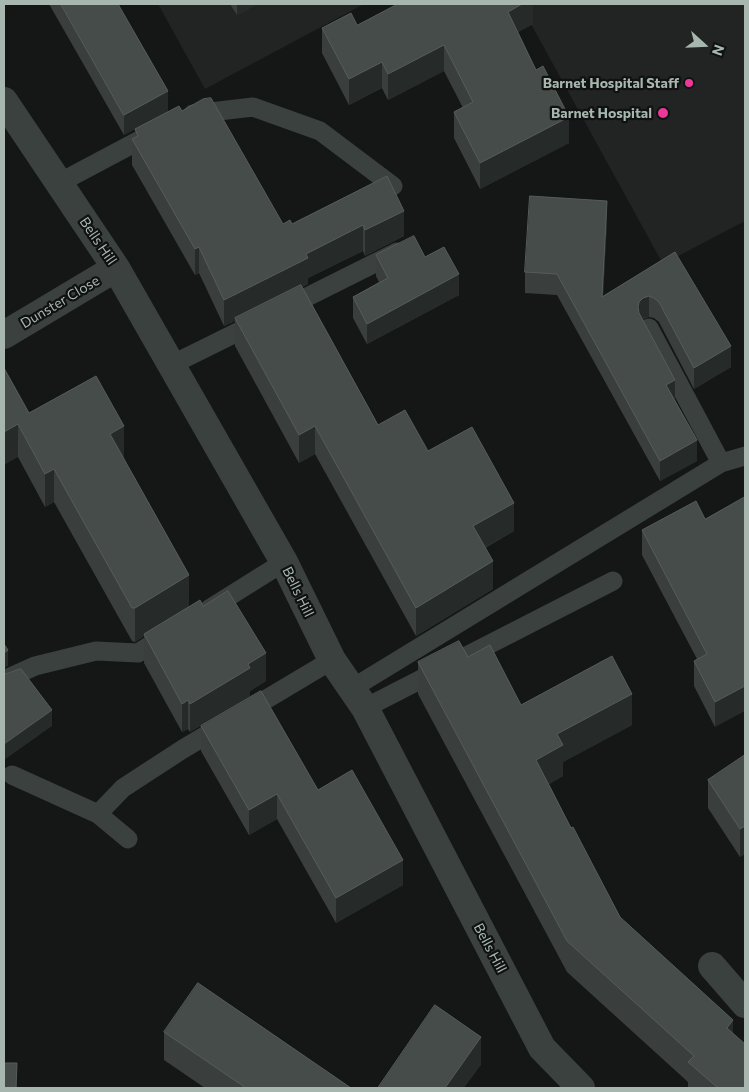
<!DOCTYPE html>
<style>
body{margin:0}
#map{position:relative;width:749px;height:1092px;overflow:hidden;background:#151716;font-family:Commissioner,sans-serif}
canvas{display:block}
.frame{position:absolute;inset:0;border:5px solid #a7b7af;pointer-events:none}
.north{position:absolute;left:679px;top:20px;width:50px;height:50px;-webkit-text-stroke:4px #101211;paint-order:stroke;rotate:110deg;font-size:14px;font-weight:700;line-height:20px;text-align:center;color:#a7b7af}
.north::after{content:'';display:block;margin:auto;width:18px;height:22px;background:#a7b7af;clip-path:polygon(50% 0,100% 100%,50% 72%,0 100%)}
</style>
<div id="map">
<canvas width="749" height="1092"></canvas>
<div class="frame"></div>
<div class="north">N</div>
</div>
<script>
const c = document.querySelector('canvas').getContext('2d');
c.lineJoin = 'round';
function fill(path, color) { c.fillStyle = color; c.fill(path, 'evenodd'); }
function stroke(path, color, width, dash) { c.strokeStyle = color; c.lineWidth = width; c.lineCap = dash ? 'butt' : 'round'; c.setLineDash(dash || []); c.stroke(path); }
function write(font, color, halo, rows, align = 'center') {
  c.font = font + ' Commissioner,sans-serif'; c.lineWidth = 4.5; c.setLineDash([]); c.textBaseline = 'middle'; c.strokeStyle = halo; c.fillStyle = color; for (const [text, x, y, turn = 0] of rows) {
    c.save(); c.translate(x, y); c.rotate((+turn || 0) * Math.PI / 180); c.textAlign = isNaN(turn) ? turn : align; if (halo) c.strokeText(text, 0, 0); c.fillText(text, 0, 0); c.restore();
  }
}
fill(new Path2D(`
 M158,4H364L205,89Z
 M520,4H745V221L663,264Z`), '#212423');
stroke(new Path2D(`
 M193,114L253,107L320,131L393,186
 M59,183L155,132
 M285,308L397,252
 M649,328L721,463L745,456
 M171,365L256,323
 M209,609L284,562
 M4,680L35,666L96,651L138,653L166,635
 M351,689L721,463
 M365,708L613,581
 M12,775L98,814
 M128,839L98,814L123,788L183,749L332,660`), '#3b413f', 19);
stroke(new Path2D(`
 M4,101L116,268L284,562L332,660L365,708L542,1048L581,1088
 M4,335L116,268
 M712,966L745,1004`), '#3b413f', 28);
fill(new Path2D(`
 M49,4H118L168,112L182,111L283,224H292L387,176L404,236L365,256L363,251L308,278V284L302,287L378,425L428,451L514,531L485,548L493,589L416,636L315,454L299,463L235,346V321L224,326L199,273L195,275L132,165V139L135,138V129L124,135Z
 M230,4H257L237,15Z
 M533,4V24L518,32L569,143L480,189L454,138V112L463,108L444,71L388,100L382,88L349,105L322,53V28L357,25Z
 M607,221L603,296L675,252L731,367L694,389L659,322L654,318L649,317L643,319L675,400L697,461L660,481L557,295L525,293V272Z
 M376,255L425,257L459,295L367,344L353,318V297L379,282L376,276Z
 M4,368L29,413L124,459L189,606H203L266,681L250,691V696L190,732L188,729L182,732L144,663V636L135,642L132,641L54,502L45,507L18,457Z
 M745,497L715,727L694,686V661L697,659L642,555V530L705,519Z
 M468,657L521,705L632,725L563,762V776L549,784L571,828L620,917L733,1033L745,1088H688V1082L567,972L418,694V662Z
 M201,726L318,790L403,885L336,923L277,819L249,835L201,751Z
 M745,755V854L740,857L708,808V780Z
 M164,1032L351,1088H205L164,1060Z`), '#3a3f3e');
fill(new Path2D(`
 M237,4H257L237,15Z
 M522,4H533V24L508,37V12Z
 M444,45V71L388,100V74Z
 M382,62V88L349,105V79Z
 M168,91V112L124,135V115Z
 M569,117V143L480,189V163Z
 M607,201V221L602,317V297Z
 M404,211V236L365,256V230Z
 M363,225V251L308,278V284L236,320L235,318V321L224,326V300L306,254Z
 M199,247V273L195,275V249Z
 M459,274V295L367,344V324Z
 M649,296V317L643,318L639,322L638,307L639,302L643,298Z
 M731,346V367L694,389V368Z
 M675,380V400L666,385Z
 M18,424V457L4,465V432Z
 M124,426V460L110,434Z
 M315,426V454L299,463V435Z
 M697,440V461L660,481V461Z
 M54,469V502L45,507V474Z
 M514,503V531L473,554V526Z
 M493,561V589L416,636V608Z
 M189,575V608L144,634V636L135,642V608Z
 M8,650V666L4,668V653Z
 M266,653V681L250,691V696L190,732V704L248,664Z
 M745,686V711L715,727V702Z
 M632,694V725L563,762V776L536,791V760L557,734Z
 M188,700V729L182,732V704Z
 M52,710V726L4,760V744Z
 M277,794V819L249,835V810Z
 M745,826V854L740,857V829Z
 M403,860V885L336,923V898Z
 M733,1020V1052L727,1028Z
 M481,1037V1065L464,1088H445Z
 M17,1063V1088H16Z`), '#262a29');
const building = new Path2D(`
 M61,4H118L168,91L124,115Z
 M398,4H522L508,12L536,70L543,66L569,117L480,163L454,112L473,102L444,45L388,74L382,62L349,79L322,28L351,13L357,25Z
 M211,98L283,224L290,220L292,224L387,176L404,211L365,230L363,225L306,254L308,258L224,300L199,247L195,249L132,139L138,136L135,129L179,106L182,111L203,99Z
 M530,196L607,201L602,297L675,252L731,346L694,368L659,302L654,298L649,296L643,298L639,302L638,307L639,313L675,380L666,385L697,440L660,461L557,274L525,272Z
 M414,236L425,257L444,247L459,274L367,324L353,297L388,278L376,255Z
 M301,285L378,425L405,410L428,451L472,427L514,503L473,526L493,561L416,608L315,426L299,435L235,318Z
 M4,368L29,413L96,376L124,426L110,434L189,575L135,608H132L54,469L45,474L18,424L4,432Z
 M745,497V686L715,702L694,661L707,654L642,530L696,501L705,519Z
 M228,591L266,653L248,664L250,668L190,704L188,700L182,704L144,634L200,600L203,606Z
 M459,641L468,657L490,645L521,705L612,656L632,694L557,734L563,745L536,760L571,828L573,827L620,917L733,1020L727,1028L745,1044V1088H718L688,1062L694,1056L567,941L418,662Z
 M4,644L8,650L4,653Z
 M21,669L52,710L4,744V675Z
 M261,691L318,790L352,770L403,860L336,898L277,794L249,810L201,726Z
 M745,755V826L740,829L708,780Z
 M198,983L351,1088H246L164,1032Z
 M435,1005L481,1037L445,1088H378Z
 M4,1063H17L16,1088H4Z`);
fill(building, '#464c4a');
stroke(building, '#555d5a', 1);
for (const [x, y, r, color] of [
 [689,83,5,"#ec389b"],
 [663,113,6,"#ec389b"]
]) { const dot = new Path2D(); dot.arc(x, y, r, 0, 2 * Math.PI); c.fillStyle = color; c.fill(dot); stroke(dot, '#101211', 2); }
write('bold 14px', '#a7b7af', '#101211', [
 ["Barnet Hospital Staff",679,83],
 ["Barnet Hospital",652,113]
], 'right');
write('14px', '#a7b7af', '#101211', [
 ["Bells Hill",98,241,56],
 ["Dunster Close",60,302,-31],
 ["Bells Hill",298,592,64],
 ["Bells Hill",490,948,62]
]);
</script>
